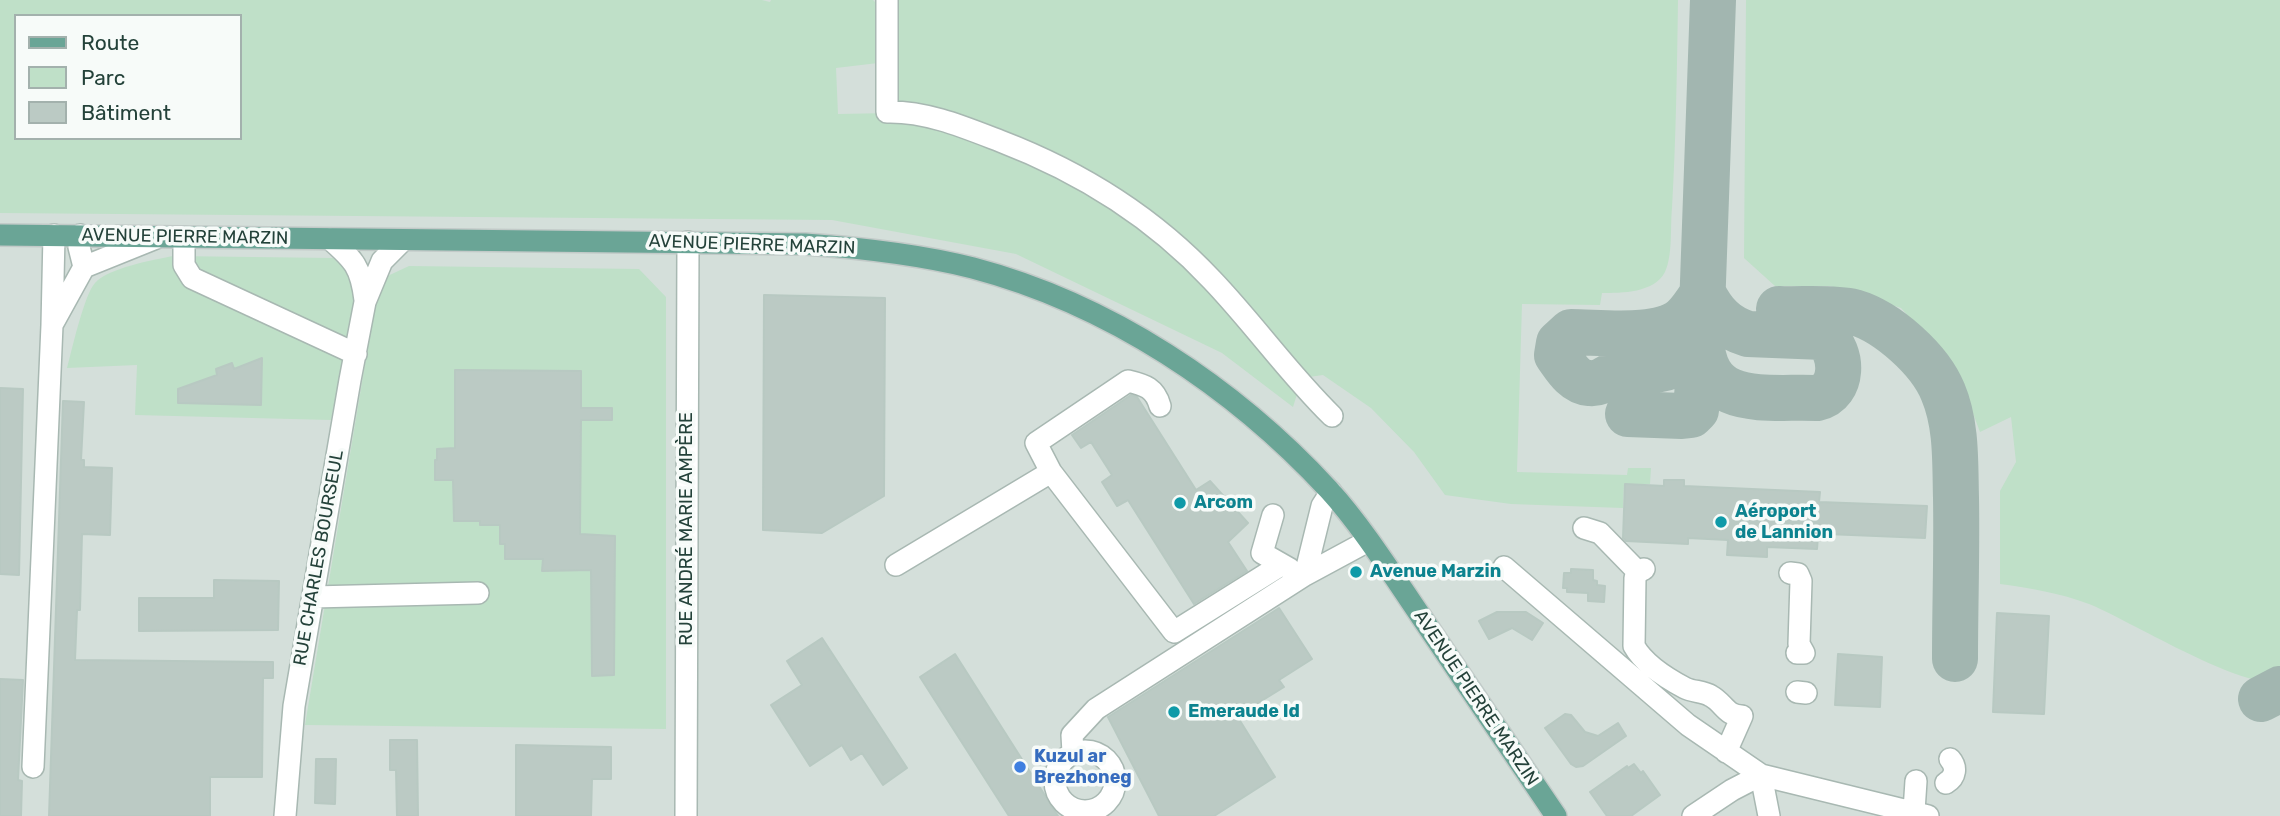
<!DOCTYPE html>
<meta charset="utf-8">
<style>
body{margin:0}
#map{position:relative;width:2280px;height:816px;overflow:hidden;background:#e6efeb;font-family:Rubik,sans-serif}
canvas{display:block}
.legend{position:absolute;left:14px;top:14px;width:228px;height:126px;box-sizing:border-box;background:#f7fbf9;border:2px solid #a3b1ad;margin:0;padding:9px 12px;list-style:none;font-size:21px;color:#24423a}
.legend li{display:flex;align-items:center;gap:14px;height:35px}
.legend b{width:35px;border:2px solid #a3b1ad}
</style>
<div id="map">
<canvas width="2280" height="816"></canvas>
<ul class="legend">
<li><b style="height:9px;background:#6aa596"></b>Route</li>
<li><b style="height:19px;background:#bfe0c8"></b>Parc</li>
<li><b style="height:19px;background:#bbcac4"></b>Bâtiment</li>
</ul>
</div>
<script>
const c = document.querySelector('canvas').getContext('2d');
c.lineJoin = 'round';
function fill(path, color) { c.fillStyle = color; c.fill(path, 'evenodd'); }
function stroke(path, color, width, dash) { c.strokeStyle = color; c.lineWidth = width; c.lineCap = dash ? 'butt' : 'round'; c.setLineDash(dash || []); c.stroke(path); }
function write(font, color, halo, rows, align = 'center') {
  c.font = font + ' Rubik,sans-serif'; c.lineWidth = 7; c.setLineDash([]); c.textBaseline = 'middle'; c.strokeStyle = halo; c.fillStyle = color; for (const [text, x, y, turn = 0] of rows) {
    c.save(); c.translate(x, y); c.rotate((+turn || 0) * Math.PI / 180); c.textAlign = isNaN(turn) ? turn : align; if (halo) c.strokeText(text, 0, 0); c.fillText(text, 0, 0); c.restore();
  }
}
fill(new Path2D(`
 M0,0H2280V816H0ZM16,16H240V138H16Z`), '#d4dfda');
fill(new Path2D(`
 M0,0H762L770,2L771,0H873L878,5V63L836,68L838,114L891,113L1002,144L1154,230L1299,388L1293,407L1222,353L1016,254L832,220L0,213ZM16,16H240V138H16Z
 M892,0H1678C1677,70 1676,139 1672,208C1670,228 1673,254 1665,272C1654,293 1622,293 1602,293L1600,305L1522,304L1517,472L1627,475L1628,468H1651L1650,484H1624L1623,508L1511,504L1445,495L1414,452L1371,408L1323,375L1302,378L1103,185L890,106Z
 M1746,0H2280V680C2251,695 2123,617 2089,604C2060,593 2030,588 2000,584V491L2016,462L2011,417L1980,432L1956,368L1901,308L1830,286H1775L1744,258Z
 M173,256L333,258L352,275L357,287L331,420L135,415L137,365L67,368C72,350 84,295 95,283C108,268 153,260 173,256Z
 M409,266L639,269L666,297V729L305,725L379,280Z`), '#bfe0c8');
stroke(new Path2D(`
 M1703,293C1713,313 1725,327 1748,334L1824,337C1844,352 1844,392 1817,398C1764,396 1704,410 1701,338L1713,0
 M1779,309C1801,310 1833,307 1854,312C1888,322 1930,360 1943,392C1957,425 1955,463 1956,498C1957,552 1955,605 1955,659
 M1701,338C1689,358 1671,371 1647,370C1640,370 1632,368 1625,369C1613,372 1603,385 1589,383C1574,382 1565,366 1557,355L1559,343L1571,332C1601,332 1659,340 1683,319C1691,312 1697,302 1703,293
 M1628,414L1682,416L1691,415L1696,410L1701,344
 M2261,699L2280,689`), '#a2b6b0', 46);
const building = new Path2D(`
 M764,295L885,298L884,496L822,533L763,530Z
 M262,358L261,405L178,403V389L217,375L216,369L232,363L234,369Z
 M455,370L581,371V408H612V420H581L580,534L615,536L614,675L592,676L591,570L542,571L543,559H505V544H500V525H480V521H454L453,480H435V460H437V449L455,448Z
 M0,388L23,389L19,575L0,574Z
 M1131,395L1137,397L1196,490L1210,481L1248,523L1228,542L1247,571L1194,604L1128,500L1117,506L1102,482L1112,475L1091,442L1081,448L1072,435Z
 M63,401L84,402L81,460H84V467L112,468L110,535L82,534L80,610H77L75,660L273,662V678H263L262,777H210V816H49Z
 M1664,480H1684V486L1820,492L1819,502L1927,506L1925,538L1827,534V536H1818L1817,549L1767,547V557L1727,555L1728,540L1688,538V544L1626,541L1623,538L1625,484L1664,486Z
 M1571,569L1593,570V580L1597,581V585L1605,586L1604,602L1588,601V593L1567,592V588H1563L1564,573H1571Z
 M214,580L279,581L278,630L139,631V598H214Z
 M1279,608L1312,659L1279,680L1284,687L1237,716L1275,777L1214,816H1159L1108,717Z
 M1497,612H1526L1543,623L1532,640L1512,628L1489,639L1479,621Z
 M1997,613L2049,616L2044,714L1993,712Z
 M822,638L907,768L883,785L862,753L851,760L842,745L810,766L771,705L802,685L787,661Z
 M955,654L1058,816H1009L920,677Z
 M1838,654L1882,657L1880,707L1835,705Z
 M0,679L23,680L18,780L22,781L21,816H0Z
 M1565,714L1571,715L1585,732L1598,736L1618,723L1626,736L1583,766L1576,767L1571,764L1545,728Z
 M390,740H417L418,816H397L396,770H390Z
 M516,745L611,747V779H592L591,816H516Z
 M316,759H336L335,804L315,803Z
 M1634,764L1641,773L1643,771L1660,795L1631,816H1607L1590,792L1627,766L1628,768Z`);
fill(building, '#bbcac4');
stroke(building, '#b8c9c2', 2);
const minor = new Path2D(`
 M887,0V112C926,111 964,127 1000,141C1081,172 1153,217 1212,280C1254,324 1289,374 1332,416
 M54,235L52,325L84,267L79,247L80,235
 M184,237V265L192,278L356,354
 M330,239C354,260 361,267 365,300
 M84,267L156,238
 M1051,472L1174,632L1281,565
 M1273,515L1262,553L1290,569
 M1584,528L1600,533L1638,572
 M896,565L1051,472L1036,443L1128,381C1145,385 1155,388 1160,406
 M1504,567L1688,725L1761,775L1928,816
 M1644,569L1638,572L1635,578L1634,646C1644,664 1666,678 1685,688C1693,692 1703,691 1711,696C1724,703 1726,716 1742,716L1726,752
 M1790,573L1798,574L1801,581L1799,644L1804,653H1797
 M1305,575L1322,506L1331,492
 M313,597L478,593
 M1797,692L1806,693
 M1055 781a30 30 0 1 1 60 0a30 30 0 1 1-60 0Z
 M1073,753L1072,735L1096,709L1305,575L1368,541
 M33,767L52,325
 M1761,775L1769,816
 M1946,783C1956,777 1957,767 1950,759
 M1914,811L1916,781
 M285,816L294,706L350,380L365,302L382,261L403,240
 M686,816L688,242
 M1693,816L1732,790L1761,775`);
const major = new Path2D(`
 M0,235L805,244C862,248 918,254 973,268C1109,304 1234,387 1329,490C1362,526 1394,577 1422,618C1467,684 1511,750 1556,816`);
stroke(minor, '#a8b8b2', 24);
stroke(major, '#c2cac8', 24);
stroke(minor, '#fff', 21);
stroke(major, '#6aa596', 21);
for (const [x, y, r, color] of [
 [1180,503,7,"#0f9aa8"],
 [1721,522,7,"#0f9aa8"],
 [1356,572,7,"#0f9aa8"],
 [1174,712,7,"#0f9aa8"],
 [1020,767,7,"#3f7fe0"]
]) { const dot = new Path2D(); dot.arc(x, y, r, 0, 2 * Math.PI); c.fillStyle = color; c.fill(dot); stroke(dot, '#f7fbf9', 2.5); }
write('18px', '#24423a', '#f7fbf9', [
 ["AVENUE PIERRE MARZIN",185,237,1],
 ["AVENUE PIERRE MARZIN",752,245,2],
 ["RUE ANDRÉ MARIE AMPÈRE",687,529,-90],
 ["RUE CHARLES BOURSEUL",319,558,-80],
 ["AVENUE PIERRE MARZIN",1476,698,56]
]);
write('bold 18px', '#0d838f', '#f7fbf9', [
 ["Arcom",1194,503],
 ["Aéroport",1735,512],
 ["de Lannion",1735,533],
 ["Avenue Marzin",1370,572],
 ["Emeraude Id",1188,712]
], 'left');
write('bold 18px', '#366cbe', '#f7fbf9', [
 ["Kuzul ar",1034,757],
 ["Brezhoneg",1034,778]
], 'left');
</script>
